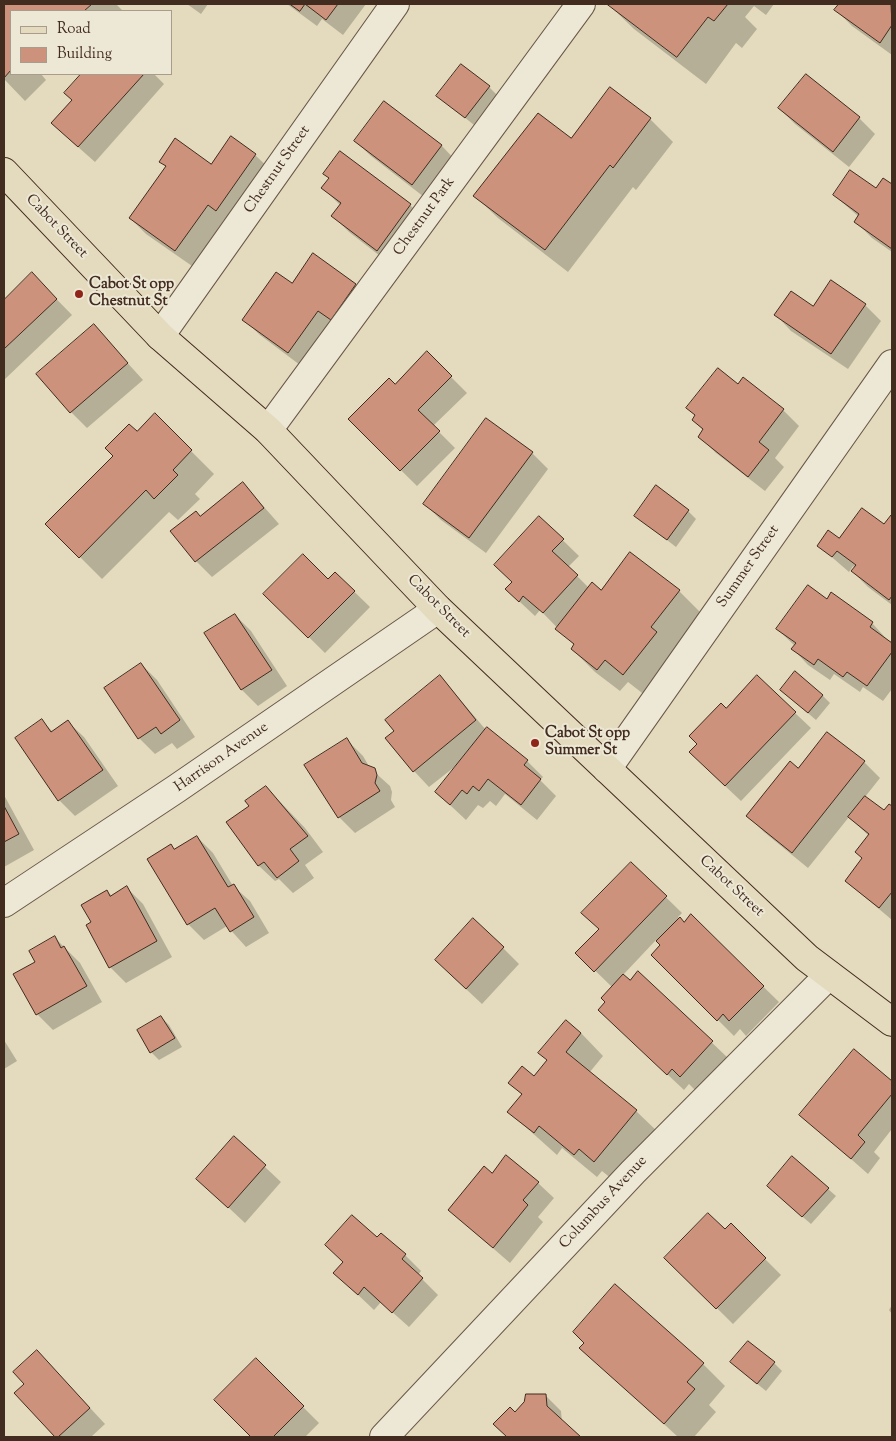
<!DOCTYPE html>
<style>
body{margin:0}
#map{position:relative;width:896px;height:1441px;overflow:hidden;background:#e4dbbe;font-family:"Sorts Mill Goudy",serif}
canvas{display:block}
.frame{position:absolute;inset:0;border:5px solid #422b1f;pointer-events:none}
.legend{position:absolute;left:10px;top:10px;width:162px;height:65px;box-sizing:border-box;background:#ede8d5;border:1px solid #a99c8c;margin:0;padding:6px 9px;list-style:none;font-size:15px;color:#422b1f}
.legend li{display:flex;align-items:center;gap:10px;height:25px}
.legend b{width:25px;border:1px solid #a99c8c}
</style>
<div id="map">
<canvas width="896" height="1441"></canvas>
<div class="frame"></div>
<ul class="legend">
<li><b style="height:6px;background:#e4dbbe"></b>Road</li>
<li><b style="height:14px;background:#cc927b"></b>Building</li>
</ul>
</div>
<script>
const c = document.querySelector('canvas').getContext('2d');
c.lineJoin = 'round';
function fill(path, color) { c.fillStyle = color; c.fill(path, 'evenodd'); }
function stroke(path, color, width, dash) { c.strokeStyle = color; c.lineWidth = width; c.lineCap = dash ? 'butt' : 'round'; c.setLineDash(dash || []); c.stroke(path); }
function write(font, color, halo, rows, align = 'center') {
  c.font = font + ' "Sorts Mill Goudy",serif'; c.lineWidth = 4; c.setLineDash([]); c.textBaseline = 'middle'; c.strokeStyle = halo; c.fillStyle = color; for (const [text, x, y, turn = 0] of rows) {
    c.save(); c.translate(x, y); c.rotate((+turn || 0) * Math.PI / 180); c.textAlign = isNaN(turn) ? turn : align; if (halo) c.strokeText(text, 0, 0); c.fillText(text, 0, 0); c.restore();
  }
}
fill(new Path2D(`
 M4,4H116L123,11H11V74H41L46,80L25,101L4,79Z
 M187,4H208L201,14Z
 M287,4H366L343,35L322,19L317,26Z
 M608,4H774L766,15L754,6L745,17L757,29L742,48L736,43L706,84L634,29Z
 M840,4H892V55L852,26L836,10Z
 M83,74H154L164,84L95,162L69,139L73,100L66,93Z
 M489,87L497,95L474,125L438,96Z
 M610,88L650,119L673,142L636,190L633,187L568,272L498,218L475,196L571,140Z
 M384,102L442,146L457,162L428,200L371,156L355,141Z
 M779,108L859,118L875,134L849,167L795,124Z
 M340,153L410,205L426,221L393,266L349,232L333,216L341,206L323,188L330,179L325,174Z
 M255,155L271,170L232,226L224,220L192,266L146,234L130,218L166,167L160,161L211,166Z
 M883,179L892,186V252L872,238L856,222L859,217L834,195L876,190Z
 M32,274L72,315L4,380V301Z
 M832,282L865,305L881,321L848,369L791,331L776,315L814,308Z
 M292,285H355L371,301L304,368L260,335L244,320Z
 M94,326L143,380L87,428L71,412Z
 M427,353L467,393L433,426L455,448L417,486L349,419L395,386Z
 M743,379L783,410L799,426L775,458L784,467L765,491L716,453L700,437L704,431L693,420L696,416L688,408L739,386Z
 M155,415L214,474L195,494L200,499L178,520L169,512L102,579L47,524Z
 M532,453L548,469L486,553L441,520L425,504Z
 M243,483L279,524L212,577L196,561L200,517Z
 M688,511L696,519L676,547L636,516Z
 M539,517L579,556L568,567L589,588L601,591L631,554L679,591L702,614L673,650L679,656L646,696L628,682L620,691L595,672L572,649L575,646L540,610L535,616L506,589L513,582Z
 M891,517L892,518V605L868,587L852,571L855,568L853,566L849,572L819,546L885,526Z
 M335,573L370,607L325,653L265,594L328,580Z
 M827,601L872,623L892,645V689L883,701L863,687L860,692L834,674L830,680L808,665L793,649L795,646L777,629Z
 M235,615L251,631L287,686L258,706L242,690L206,634Z
 M141,664L157,680L195,737L177,749L172,743L155,754L139,738L106,688Z
 M440,676L486,730L527,761L543,777L540,780L556,796L537,820L505,794L496,806L490,801L483,808L478,805L466,820L436,792L457,765L429,787L414,771L396,732Z
 M781,690L822,695L830,703L816,720Z
 M726,710L795,713L811,728L741,801L706,768Z
 M42,721L53,732L68,722L84,737L118,786L75,816L59,800Z
 M347,740L363,756L370,768L390,786L392,792L391,800L395,807L355,833L339,817Z
 M864,762L880,778L865,797L884,812L890,805L892,807V920L846,881L863,859L869,836L849,817L808,868L764,832L748,816L799,770Z
 M266,787L305,828L323,852L305,865L314,878L293,893L279,879L275,881L259,866L228,822L251,806Z
 M4,795L34,850L4,867Z
 M197,837L213,853L233,886L250,901L269,933L246,947L227,926L204,940L188,924L175,850Z
 M631,863L682,913L678,917L684,923L691,916L779,1002L746,1036L740,1029L734,1036L653,955L662,945L656,940L623,975L630,982L638,972L728,1058L697,1092L689,1084L684,1090L616,1026L607,1002L612,987L577,953L600,929Z
 M127,888L143,904L172,957L126,983L110,967L92,922L107,891L112,896Z
 M55,938L80,963L102,1002L53,1030L37,1014Z
 M503,948L519,964L482,1004L452,976Z
 M161,1017L169,1025L182,1047L159,1060L151,1052L139,1031Z
 M581,1033L603,1056L589,1073L636,1111L659,1133L618,1184L602,1171L597,1177L562,1148L557,1155L509,1112L523,1096L509,1082L534,1078L548,1061L540,1053Z
 M4,1040L17,1061L4,1069Z
 M854,1050L892,1082V1129L874,1152L880,1158L868,1174L801,1115Z
 M234,1138L281,1182L245,1223L198,1179Z
 M492,1174L538,1183L554,1198L538,1217L543,1222L510,1263L449,1210Z
 M828,1189L836,1196L811,1224L776,1194Z
 M731,1225L781,1275L733,1324L666,1258L725,1231Z
 M377,1238L405,1255L421,1271L418,1275L438,1295L409,1327L381,1302L374,1310L335,1273Z
 M892,1305V1314L889,1310Z
 M581,1348L703,1364L725,1386L709,1405L716,1412L694,1437H678Z
 M256,1360L319,1423L305,1437H253L216,1400Z
 M774,1363L782,1371L766,1391L740,1370Z
 M53,1368L105,1424L91,1437H56L16,1393Z
 M545,1395L561,1411L562,1422L579,1437H508L495,1424L516,1414L526,1402Z`), '#0003');
const building = new Path2D(`
 M4,4H92L84,11H11V70L4,78Z
 M290,4H338L326,20L305,4L300,11Z
 M607,4H728L714,21L708,17L677,57Z
 M839,4H891L892,25L880,43L834,10Z
 M461,64L490,86L465,118L436,96Z
 M81,74H144L78,147L51,123L72,100L64,93Z
 M806,74L860,117L833,152L778,108Z
 M610,87L651,118L613,168L610,165L545,250L473,196L538,113L571,138Z
 M384,101L442,145L412,185L354,141Z
 M231,136L256,154L216,211L208,205L175,251L129,218L166,166L159,162L175,138L211,164Z
 M340,151L411,204L377,251L331,216L341,203L321,188L329,178L323,174Z
 M850,170L876,188L883,178L892,184V249L854,222L859,214L833,195Z
 M313,253L356,284L331,320L318,311L288,353L242,320L276,272L292,283Z
 M32,272L57,299L4,349V300Z
 M831,280L866,304L831,354L774,315L791,291L813,306Z
 M94,324L128,363L70,413L36,374Z
 M427,351L452,376L418,410L440,431L400,471L348,419L389,378L395,384Z
 M718,368L738,384L743,377L784,409L759,442L769,450L748,477L698,437L703,429L692,420L695,415L686,408Z
 M155,413L192,450L173,470L178,475L154,499L146,490L79,558L45,524L113,456L105,448L129,424L137,431Z
 M486,418L533,452L469,538L423,504Z
 M243,482L264,508L195,562L170,531L196,511L200,516Z
 M656,485L689,510L667,540L634,516Z
 M862,508L884,524L891,515L892,516V596L889,600L851,571L856,565L837,551L832,557L817,546L828,530L839,538Z
 M539,516L564,539L552,551L578,575L543,613L523,596L519,602L505,589L512,582L494,565Z
 M630,552L680,590L651,627L657,632L623,675L605,660L597,670L571,649L574,644L555,629L592,582L601,590Z
 M303,554L328,579L335,572L355,591L308,638L263,594Z
 M808,585L827,599L831,592L873,622L870,627L892,643V652L867,686L847,672L843,677L818,659L814,665L791,649L796,643L776,629Z
 M235,614L272,670L241,690L204,633Z
 M141,663L180,720L161,734L156,727L138,739L104,688Z
 M795,671L823,695L808,713L780,690Z
 M440,675L476,720L413,772L385,738L394,731L385,720Z
 M757,675L796,712L725,786L689,752L697,744L689,736L721,703L726,708Z
 M42,719L51,732L68,720L103,770L58,801L15,738Z
 M487,727L528,760L524,765L541,779L521,805L488,779L479,791L473,786L467,794L462,790L450,805L435,792Z
 M827,732L865,761L792,853L746,816L790,761L798,768Z
 M347,738L362,763L375,768L377,775L375,783L380,791L338,818L304,765Z
 M266,786L308,836L290,849L299,861L277,878L264,862L258,866L226,822L249,806L245,801Z
 M865,796L884,810L889,804L892,806V892L879,908L845,881L862,858L855,852L869,834L848,817Z
 M4,806L19,834L4,842Z
 M197,836L228,887L234,884L254,917L230,932L215,908L187,925L147,859L171,844L174,849Z
 M631,862L667,896L594,972L575,953L599,929L581,913Z
 M127,886L157,941L109,968L86,925L91,922L81,905L107,890L110,896Z
 M691,914L764,986L729,1021L723,1014L717,1021L651,955L660,945L656,941L680,917L684,922Z
 M473,918L504,947L466,989L435,960Z
 M55,936L61,948L64,946L87,986L36,1015L13,974L35,962L29,951Z
 M638,971L713,1041L680,1077L672,1069L667,1075L598,1010L605,1002L601,998L623,974L630,980Z
 M161,1016L175,1038L150,1053L137,1030Z
 M566,1020L581,1033L566,1052L637,1110L594,1162L579,1149L574,1155L539,1126L534,1133L507,1112L522,1094L508,1083L522,1066L534,1076L547,1060L538,1053Z
 M854,1049L892,1081V1094L858,1135L865,1142L851,1159L799,1115Z
 M234,1136L266,1165L228,1208L196,1179Z
 M506,1155L539,1182L523,1200L528,1205L493,1248L448,1210L484,1166L492,1173Z
 M792,1156L829,1188L802,1217L767,1186Z
 M708,1213L725,1229L731,1223L766,1258L716,1309L664,1258Z
 M352,1215L377,1237L381,1233L406,1254L402,1259L423,1278L392,1313L364,1287L358,1295L333,1273L343,1262L325,1245Z
 M615,1284L704,1363L687,1382L695,1389L664,1424L579,1348L584,1343L573,1332Z
 M748,1341L775,1362L757,1384L730,1362Z
 M37,1350L90,1408L58,1437H55L14,1393L24,1384L13,1372Z
 M256,1358L304,1406L273,1437H251L214,1400Z
 M526,1394H546L547,1406L581,1437H507L493,1424L510,1407L515,1412L524,1402Z`);
fill(building, '#cc927b');
stroke(building, '#422b1f', 1);
const minor = new Path2D(`
 M160,336L395,4
 M268,430L581,4
 M607,769L892,364
 M4,903L176,789L438,609
 M384,1437L633,1172L829,975`);
const major = new Path2D(`
 M4,172L160,336L268,430L438,609L807,958L892,1022`);
stroke(minor, '#6a5747', 30);
stroke(major, '#422b1f', 30);
stroke(minor, '#ede8d5', 28);
stroke(major, '#e4dbbe', 28);
for (const [x, y, r, color] of [
 [79,294,5,"#8f2418"],
 [535,743,5,"#8f2418"]
]) { const dot = new Path2D(); dot.arc(x, y, r, 0, 2 * Math.PI); c.fillStyle = color; c.fill(dot); stroke(dot, '#ede8d5', 2); }
write('15px', '#422b1f', '#ede8d5', [
 ["Chestnut Street",278,170,-55],
 ["Chestnut Park",425,217,-54],
 ["Cabot Street",56,227,46],
 ["Summer Street",749,567,-55],
 ["Cabot Street",438,607,45],
 ["Harrison Avenue",222,758,-35],
 ["Cabot Street",731,887,43],
 ["Columbus Avenue",604,1203,-47]
]);
write('bold 15px', '#422b1f', '#ede8d5', [
 ["Cabot St opp",89,285],
 ["Chestnut St",89,302],
 ["Cabot St opp",545,734],
 ["Summer St",545,751]
], 'left');
</script>
